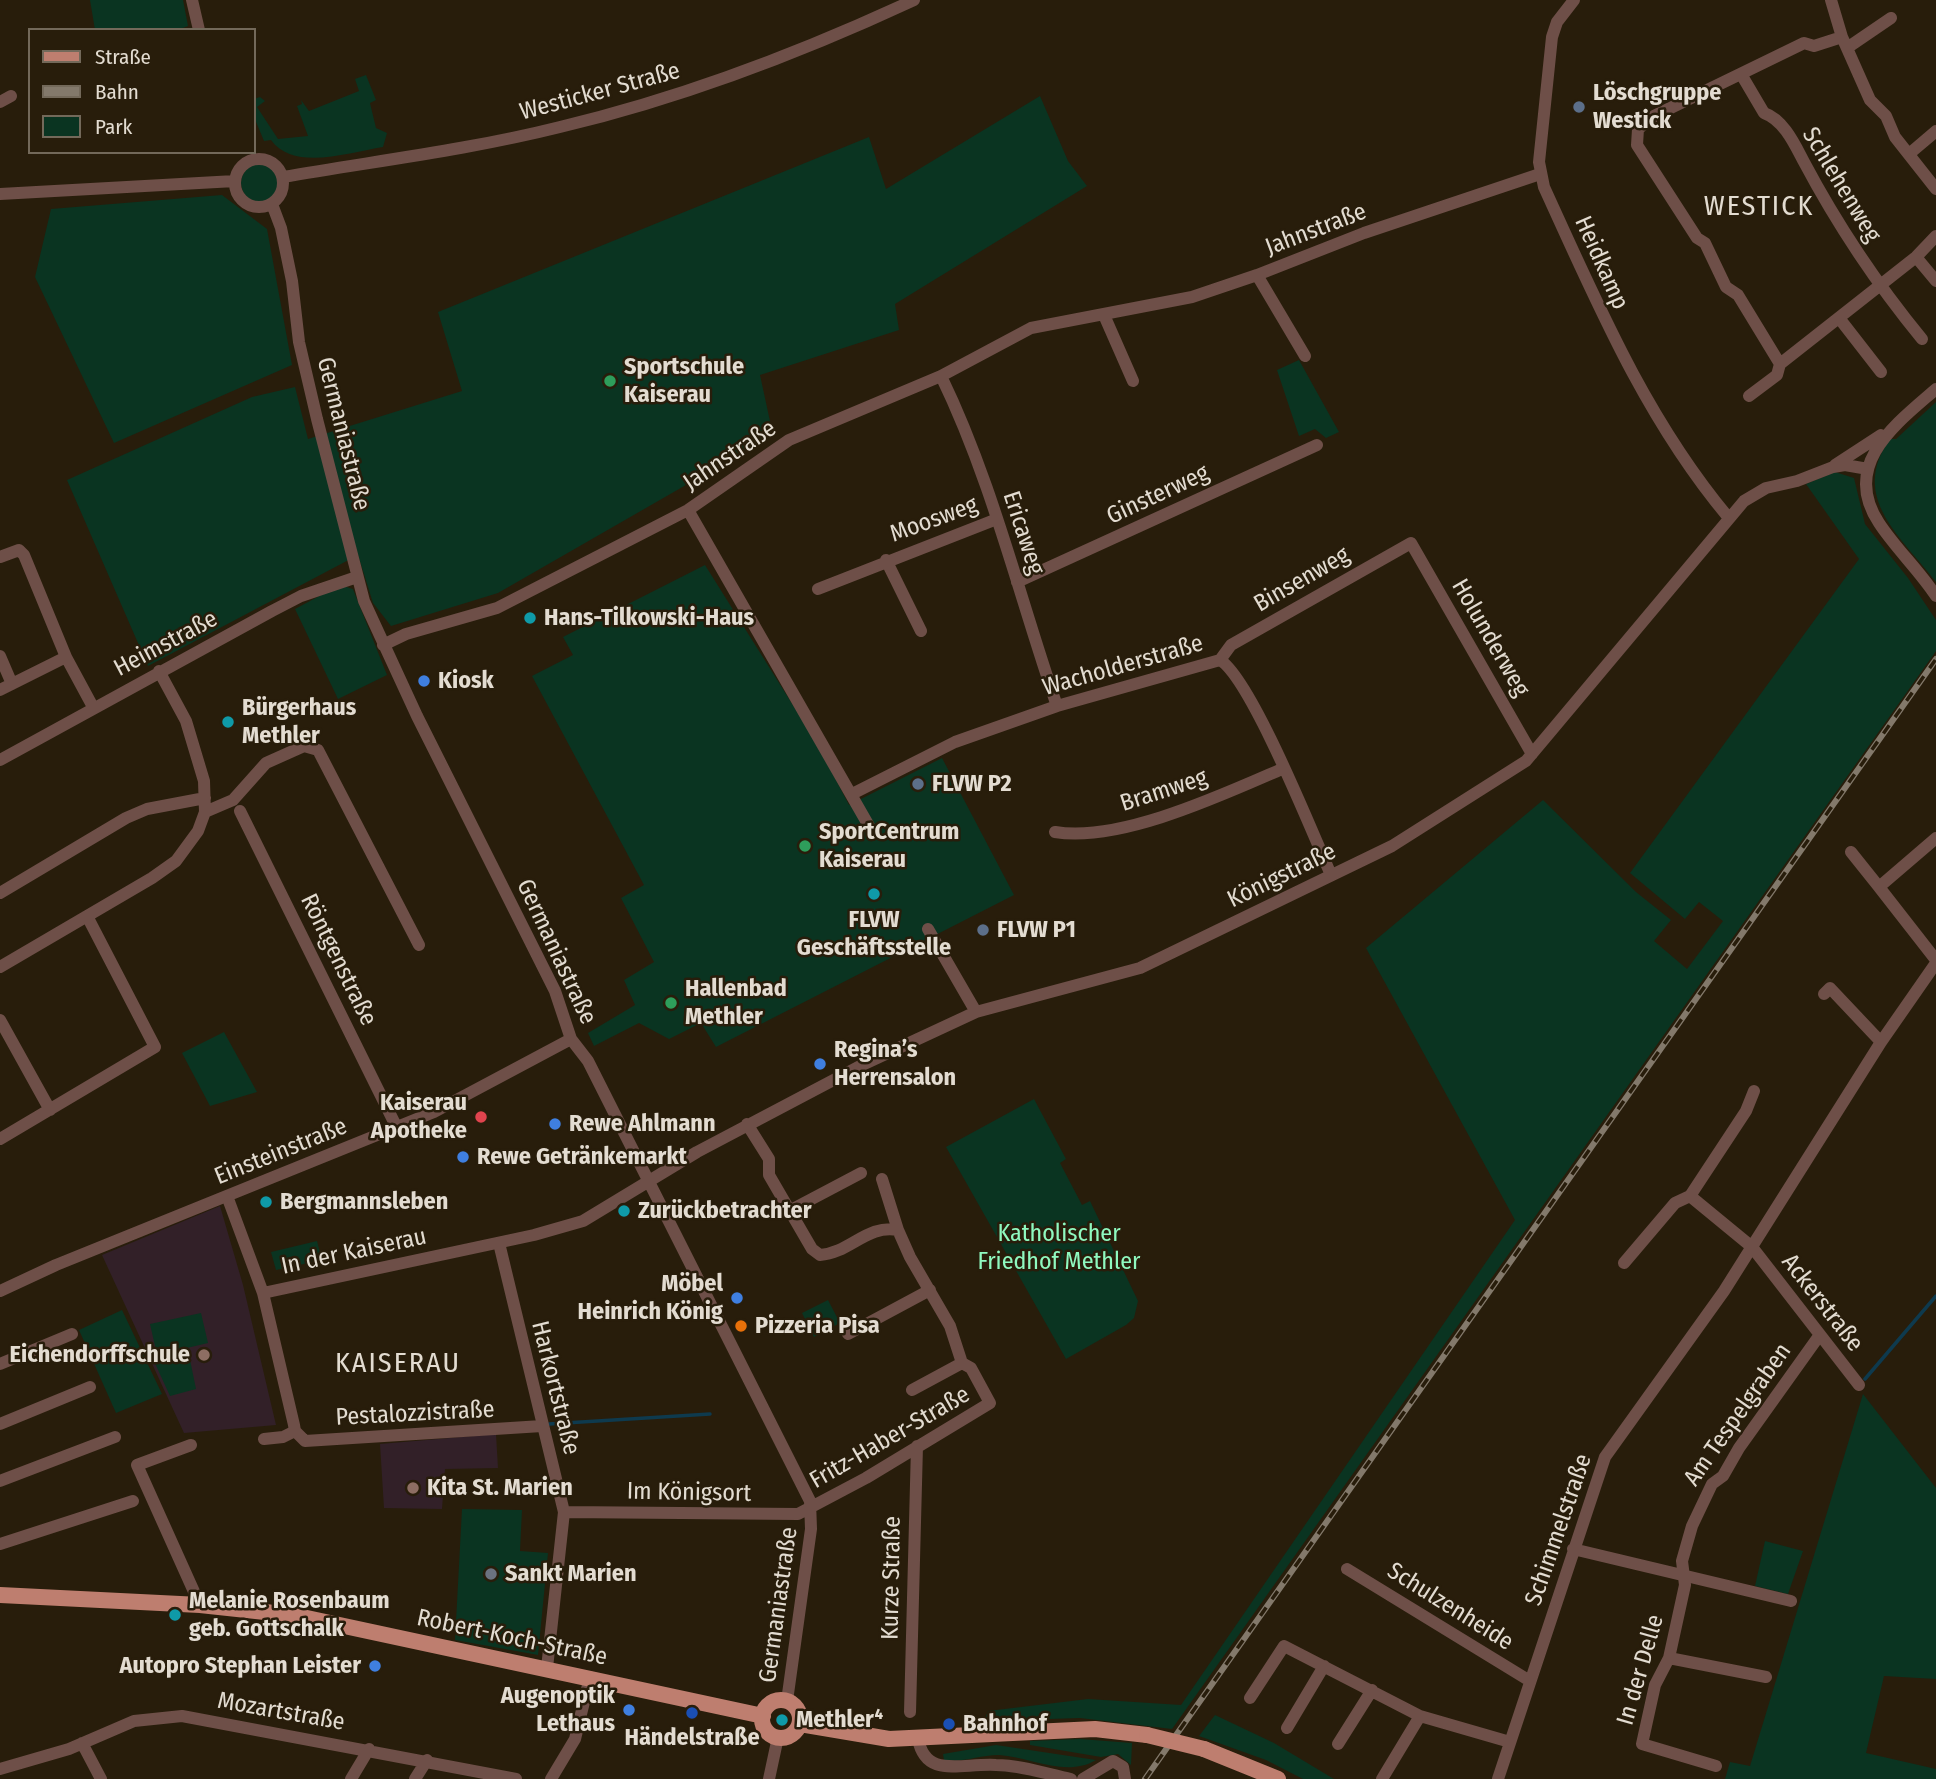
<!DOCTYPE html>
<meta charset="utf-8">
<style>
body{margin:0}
#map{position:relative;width:1936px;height:1779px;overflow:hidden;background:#281d0b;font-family:"Fira Sans Condensed",sans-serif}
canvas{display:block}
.legend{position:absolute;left:28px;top:28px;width:228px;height:126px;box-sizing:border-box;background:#281d0b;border:2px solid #73695a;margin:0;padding:9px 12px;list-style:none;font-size:21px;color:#e3dcd1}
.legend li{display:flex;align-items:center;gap:14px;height:35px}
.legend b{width:35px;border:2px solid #73695a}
</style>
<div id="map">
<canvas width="1936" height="1779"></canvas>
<ul class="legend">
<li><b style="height:9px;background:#be7e6f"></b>Straße</li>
<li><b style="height:9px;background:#83796b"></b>Bahn</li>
<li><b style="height:19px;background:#0a3421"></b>Park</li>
</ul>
</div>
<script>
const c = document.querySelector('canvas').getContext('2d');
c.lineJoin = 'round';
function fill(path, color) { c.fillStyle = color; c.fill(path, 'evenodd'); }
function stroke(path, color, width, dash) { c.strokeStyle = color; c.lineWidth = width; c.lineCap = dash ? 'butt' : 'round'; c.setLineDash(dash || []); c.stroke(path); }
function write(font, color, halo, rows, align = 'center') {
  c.font = font + ' "Fira Sans Condensed",sans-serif'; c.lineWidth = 5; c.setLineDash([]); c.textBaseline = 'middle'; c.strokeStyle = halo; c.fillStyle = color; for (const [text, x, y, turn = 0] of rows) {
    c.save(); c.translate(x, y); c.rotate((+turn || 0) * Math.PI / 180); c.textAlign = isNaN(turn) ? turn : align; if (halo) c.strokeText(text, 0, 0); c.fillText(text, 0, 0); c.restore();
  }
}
fill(new Path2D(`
 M220,1206L243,1285L276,1425L184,1433L102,1255Z
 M496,1434L498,1468L445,1469L442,1509L384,1508L380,1444Z`), '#322028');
fill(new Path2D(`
 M90,0H183L188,26L177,30H95Z
 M366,75L376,100L370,103L376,128L387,133L383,147C350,152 294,172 271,140L264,141L254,117V99L260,97L265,101L257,107L278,139L308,136L297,106L302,104L301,100L309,111L359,91L355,79Z
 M1040,96L1068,161L1087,186L895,304L899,330L760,375L773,435L498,593L391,626L373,603L358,555L148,666L67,480L252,397L295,387L308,439L462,391L438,312L869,137L886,189Z
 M241 183a19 19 0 1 1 38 0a19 19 0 1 1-38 0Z
 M222,195L267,229L292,365L114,443L35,277L51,209Z
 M1299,360L1339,432L1326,438L1315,429L1299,436L1277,370Z
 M1936,402V582C1903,538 1848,498 1890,439H1896Z
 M1835,472L1854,478L1865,524L1908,578L1936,620V651L1172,1729L1080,1718L984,1721L988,1711L1088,1699L1181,1705L1515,1220L1366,948L1543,800L1636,892L1671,920L1654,941L1687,969L1723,921L1699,902L1685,919L1630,873L1859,559L1806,484Z
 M705,565L818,745L849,805L942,758L1014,895L716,1047L701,1023L669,1039L639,1023L594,1046L588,1033L635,1005L624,980L654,962L621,898L644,885L532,676L573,655L563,637Z
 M340,585L353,589L387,675L338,699L295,609Z
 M224,1032L257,1092L210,1106L182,1053Z
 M1034,1099L1066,1159L1060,1163L1082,1205L1090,1201L1138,1301L1134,1318L1126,1325L1066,1359L946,1147Z
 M317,1241L322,1260L276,1270L271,1252Z
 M828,1300L840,1323L814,1337L802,1313Z
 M122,1310L162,1394L116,1413L79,1330Z
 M201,1313L208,1343L157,1355L150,1324Z
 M188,1350L196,1389L170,1396L153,1359Z
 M1863,1394L1936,1488V1679L1884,1676L1866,1753L1936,1769V1779H1725L1730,1762L1750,1766Z
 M462,1509L522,1510L520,1551L548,1553L538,1655L455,1640Z
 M1765,1541L1803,1551L1788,1594L1755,1586Z
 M1215,1715L1274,1743L1334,1779H1303L1266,1760L1199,1736Z
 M1080,1739L1132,1743L1131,1765L1118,1754L1101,1757L1030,1745V1741Z
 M996,1745L1096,1760C1066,1778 1031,1757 999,1755C979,1755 963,1763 944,1760L943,1754Z`), '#0a3421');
stroke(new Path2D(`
 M1865,1379L1936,1296
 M549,1424L710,1414`), '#0e3a4e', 3.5);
stroke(new Path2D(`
 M192,0L199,30
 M1574,0L1557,22L1552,37L1539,162L1544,187C1597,303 1646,419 1728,517
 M1831,0L1842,37L1870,100L1886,116L1895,137L1936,189
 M1842,37L1814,46L1804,43L1654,116L1638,129L1637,145L1697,238L1705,243L1726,287L1738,295L1780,364L1916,257L1936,236
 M1847,48L1891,18
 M1741,74L1764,113C1784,120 1795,145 1804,162C1838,226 1876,283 1922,339
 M0,102L11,96
 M1909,154L1936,131
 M235 183a24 24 0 1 1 48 0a24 24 0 1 1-48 0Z
 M283,177C375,161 468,150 560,127C682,98 800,53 914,0
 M0,194L235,181
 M272,204L281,228L292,281L299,342L317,419L364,601L417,716L555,991L571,1039L588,1061L810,1501L811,1529L787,1701
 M1916,257L1936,281
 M1257,275L1305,356
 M1104,315L1133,381
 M1839,318L1881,372
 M941,376C992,481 1019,596 1057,706
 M1936,389C1897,423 1840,464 1879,523C1896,549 1919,570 1936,596
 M1749,396L1777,375L1780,364
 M1835,465L1881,435
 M688,510L869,826
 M0,557L19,550L24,555L66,657L93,707
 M886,560L921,631
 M1017,582L1317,445
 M818,589L997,519
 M383,645L406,634L497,608L688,510L789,440L941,376L1031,328L1192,297L1257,275L1364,233L1540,174
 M0,656L12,684
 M1220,660L1231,645L1411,543L1532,754
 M0,690L66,657
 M0,760L272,611L301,596L357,577
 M852,794L955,742L1057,706L1220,660C1251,679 1313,834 1331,875
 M240,811L397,1128
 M205,812L233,800L266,763L304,746L318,750L419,945
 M1055,832C1119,843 1222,795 1282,769
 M1936,838L1879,887L1936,960
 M1851,852L1879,887
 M0,893L126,818L147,809L205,798
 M928,929L976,1012
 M0,967L152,878L176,861L198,831L205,812L204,781L186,721L159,671
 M1824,994L1830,988L1881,1042
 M0,1020L50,1110
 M1754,1091L1746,1111L1690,1196L1752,1247L1859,1385
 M0,1139L155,1047L87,916
 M882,1179L898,1230
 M227,1196L263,1293L294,1425L295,1431L283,1437L264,1439
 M789,1211L861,1173
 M499,1243L564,1512L547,1668
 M1624,1263L1675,1203L1690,1196
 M0,1291L56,1265L434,1112L571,1039
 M263,1293L534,1235L583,1221L697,1152L862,1065L976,1012L1140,968L1392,846L1526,761L1744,501L1766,488L1797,481L1833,467L1845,465L1868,469
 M848,1334L930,1290
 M0,1364L72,1334
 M912,1390L962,1363
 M0,1424L90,1387
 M295,1431L305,1441L542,1426
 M191,1445L137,1465L200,1605
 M0,1481L115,1437
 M564,1512L798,1514L866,1478L990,1403L971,1368L962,1363L950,1326L910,1257L898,1230C867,1224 850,1253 820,1255L812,1249L769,1175V1159L747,1124
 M0,1544L133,1501
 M1573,1549L1791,1601
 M1347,1569L1530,1681
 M1669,1658L1766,1677
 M1250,1698L1284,1646L1420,1716L1510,1742
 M910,1712L917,1446
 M1287,1728L1324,1666
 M918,1739C926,1779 960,1763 996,1765C1021,1765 1047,1774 1071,1779
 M82,1743L101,1779
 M1338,1744L1372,1690
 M1716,1766L1642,1744L1655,1685L1669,1658L1685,1585L1682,1561L1692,1526L1712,1484L1723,1476L1739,1448L1819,1336
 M0,1769L69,1749L134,1721L182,1716L516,1779
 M351,1779L369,1749
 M415,1779L427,1760
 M551,1779L575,1739L590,1677
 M769,1779L778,1737
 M1083,1779L1113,1761L1123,1767L1125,1779
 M1382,1779L1420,1716
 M1498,1779L1605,1457L1724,1291L1881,1042L1936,963`), '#6e4f48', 12);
stroke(new Path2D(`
 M0,1595L200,1605L293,1615L763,1716
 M762 1719a19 19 0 1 1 38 0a19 19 0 1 1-38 0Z
 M800,1724L889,1739L1095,1729L1147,1735
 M1204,1749L1278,1779`), '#be7e6f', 16);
const rail = new Path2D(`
 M1145,1779L1936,659`);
stroke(rail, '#83796b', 6);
stroke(rail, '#281d0b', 3.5, [10]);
stroke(new Path2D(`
 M1147,1735L1204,1749`), '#be7e6f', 16);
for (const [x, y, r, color] of [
 [1579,107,7,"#5c6f8a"],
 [610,381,7,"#2e9e5b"],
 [530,618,7,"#0f9aa8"],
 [424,681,7,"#3f7fe0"],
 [228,722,7,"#0f9aa8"],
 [918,784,7,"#5c6f8a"],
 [805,846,7,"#2e9e5b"],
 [874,894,7,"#0f9aa8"],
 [983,930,7,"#5c6f8a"],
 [671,1003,7,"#2e9e5b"],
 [820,1064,7,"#3f7fe0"],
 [481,1117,7,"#e0444e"],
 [555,1124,7,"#3f7fe0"],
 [463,1157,7,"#3f7fe0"],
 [266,1202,7,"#0f9aa8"],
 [624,1211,7,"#0f9aa8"],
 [737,1298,7,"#3f7fe0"],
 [741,1326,7,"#e8710a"],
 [204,1355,7,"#8d6e63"],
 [413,1488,7,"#8d6e63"],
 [491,1574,7,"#6b7280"],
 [175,1615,7,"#0f9aa8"],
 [375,1666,7,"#3f7fe0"],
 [629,1710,7,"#3f7fe0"],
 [692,1713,7,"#1a4fb4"],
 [782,1720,7,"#0f9aa8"],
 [949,1724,7,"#1a4fb4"]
]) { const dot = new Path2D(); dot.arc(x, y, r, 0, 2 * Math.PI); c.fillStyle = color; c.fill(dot); stroke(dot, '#281d0b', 2.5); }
write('24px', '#e3dcd1', '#281d0b', [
 ["Westicker Straße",600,92,-15],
 ["Schlehenweg",1841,185,59],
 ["Jahnstraße",1316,230,-21],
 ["Heidkamp",1601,263,66],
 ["Germaniastraße",343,434,76],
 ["Jahnstraße",730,456,-34],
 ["Ginsterweg",1158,495,-25],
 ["Moosweg",934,520,-20],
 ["Ericaweg",1023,533,72],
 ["Binsenweg",1302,580,-30],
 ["Holunderweg",1490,638,60],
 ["Heimstraße",166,644,-28],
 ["Wacholderstraße",1123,666,-16],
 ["Bramweg",1164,791,-18],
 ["Königstraße",1282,876,-26],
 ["Germaniastraße",556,952,65],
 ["Röntgenstraße",338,960,64],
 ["Einsteinstraße",281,1152,-22],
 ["In der Kaiserau",354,1252,-12],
 ["Ackerstraße",1822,1303,52],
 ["Harkortstraße",555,1388,76],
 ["Pestalozzistraße",415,1414,-3],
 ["Am Tespelgraben",1738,1415,-55],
 ["Fritz-Haber-Straße",890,1438,-30],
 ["Im Königsort",689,1493,1],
 ["Schimmelstraße",1559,1530,-71],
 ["Kurze Straße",892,1578,-89],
 ["Germaniastraße",779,1605,-82],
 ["Schulzenheide",1450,1607,32],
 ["Robert-Koch-Straße",512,1638,12],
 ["In der Delle",1641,1670,-74],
 ["Mozartstraße",281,1712,10]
]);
write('bold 24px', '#e3dcd1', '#281d0b', [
 ["Löschgruppe",1593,93],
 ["Westick",1593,121],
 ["Sportschule",624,367],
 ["Kaiserau",624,395],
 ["Hans-Tilkowski-Haus",544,618],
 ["Kiosk",438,681],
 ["Bürgerhaus",242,708],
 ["Methler",242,736],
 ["FLVW P2",932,784],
 ["SportCentrum",819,832],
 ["Kaiserau",819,860],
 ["FLVW",874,920,"center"],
 ["Geschäftsstelle",874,948,"center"],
 ["FLVW P1",997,930],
 ["Hallenbad",685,989],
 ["Methler",685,1017],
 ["Regina’s",834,1050],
 ["Herrensalon",834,1078],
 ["Kaiserau",467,1103,"right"],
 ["Apotheke",467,1131,"right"],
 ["Rewe Ahlmann",569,1124],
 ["Rewe Getränkemarkt",477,1157],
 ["Bergmannsleben",280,1202],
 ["Zurückbetrachter",638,1211],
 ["Möbel",723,1284,"right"],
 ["Heinrich König",723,1312,"right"],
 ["Pizzeria Pisa",755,1326],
 ["Eichendorffschule",190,1355,"right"],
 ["Kita St. Marien",427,1488],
 ["Sankt Marien",505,1574],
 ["Melanie Rosenbaum",189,1601],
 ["geb. Gottschalk",189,1629],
 ["Autopro Stephan Leister",361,1666,"right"],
 ["Augenoptik",615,1696,"right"],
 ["Lethaus",615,1724,"right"],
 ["Methler⁴",796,1720],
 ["Bahnhof",963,1724],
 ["Händelstraße",692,1738,"center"]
], 'left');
write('24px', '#8ff9c0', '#281d0b', [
 ["Katholischer",1059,1234],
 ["Friedhof Methler",1059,1262]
]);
c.letterSpacing = '2px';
write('28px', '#e3dcd1', '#281d0b', [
 ["WESTICK",1759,207],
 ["KAISERAU",398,1364]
]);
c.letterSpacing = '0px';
</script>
